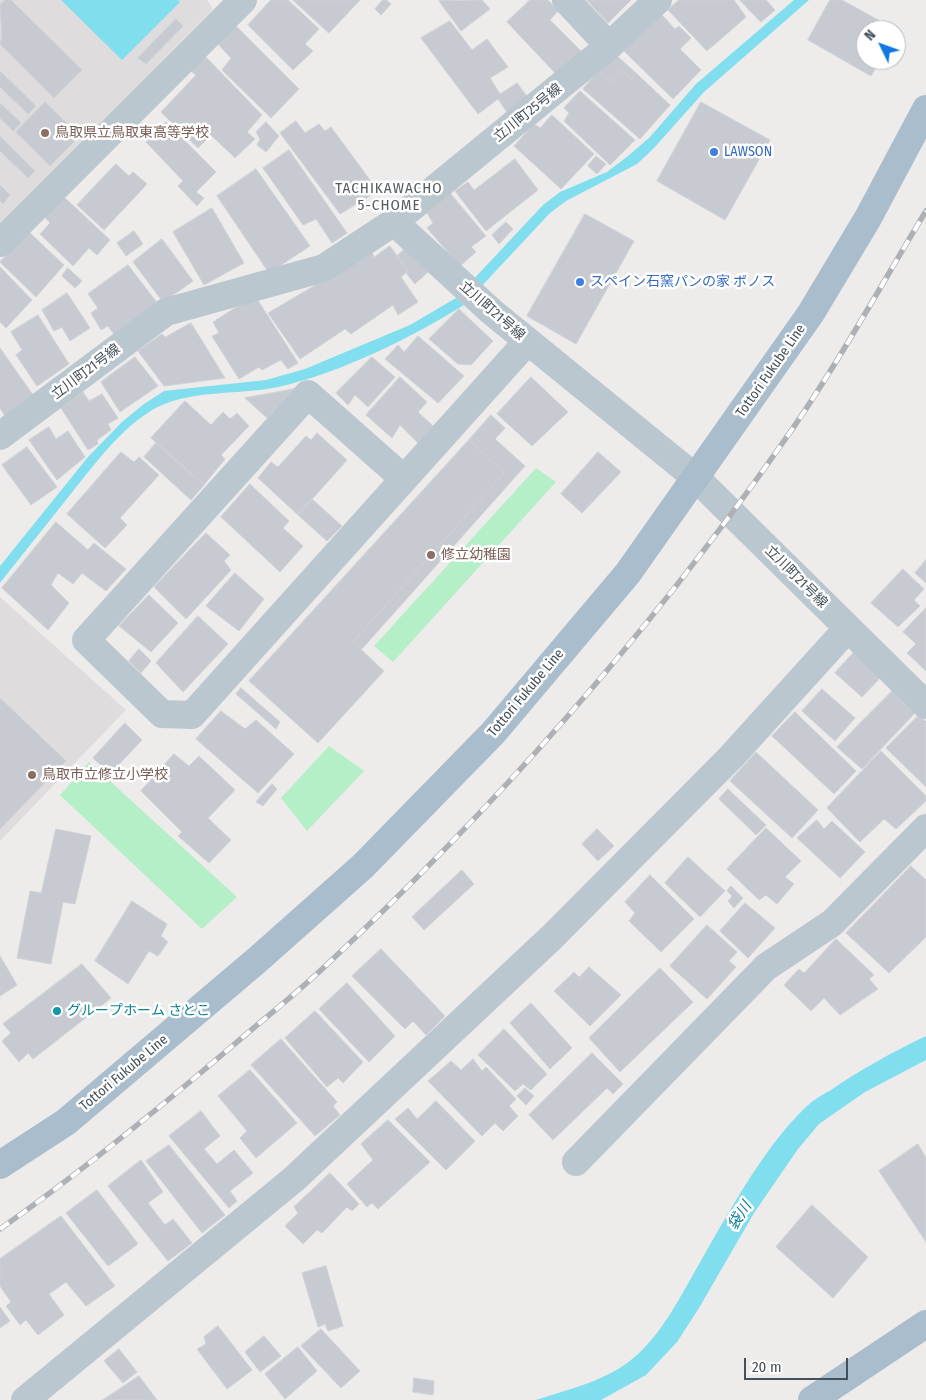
<!DOCTYPE html>
<meta charset="utf-8">
<style>
body{margin:0}
#map{position:relative;width:926px;height:1400px;overflow:hidden;background:#eeebeb;font-family:"Fira Sans Condensed",sans-serif}
canvas{display:block}
.north{position:absolute;left:856px;top:20px;width:50px;height:50px;box-sizing:border-box;background:#fff;border:1px solid #b4b9bd;border-radius:50%;rotate:312deg;font-size:14px;font-weight:700;line-height:20px;text-align:center;color:#435059}
.north::after{content:'';display:block;margin:auto;width:18px;height:22px;background:#1178e1;clip-path:polygon(50% 0,100% 100%,50% 72%,0 100%)}
.scale{position:absolute;left:744px;top:1358px;width:104px;height:22px;box-sizing:border-box;border:2px solid #435059;border-top:0;padding-left:6px;font-size:15px;line-height:18px;white-space:nowrap;color:#435059;-webkit-text-stroke:4px #fff;paint-order:stroke}
</style>
<div id="map">
<canvas width="926" height="1400"></canvas>
<div class="north">N</div>
<div class="scale">20 m</div>
</div>
<script>
const c = document.querySelector('canvas').getContext('2d');
c.lineJoin = 'round';
function fill(path, color) { c.fillStyle = color; c.fill(path, 'evenodd'); }
function stroke(path, color, width, dash) { c.strokeStyle = color; c.lineWidth = width; c.lineCap = dash ? 'butt' : 'round'; c.setLineDash(dash || []); c.stroke(path); }
function write(font, color, halo, rows, align = 'center') {
  c.font = font + ' "Fira Sans Condensed","Noto Sans JP",sans-serif'; c.lineWidth = 5; c.setLineDash([]); c.textBaseline = 'middle'; c.strokeStyle = halo; c.fillStyle = color; for (const [text, x, y, turn = 0] of rows) {
    c.save(); c.translate(x, y); c.rotate((+turn || 0) * Math.PI / 180); c.textAlign = isNaN(turn) ? turn : align; if (halo) c.strokeText(text, 0, 0); c.fillText(text, 0, 0); c.restore();
  }
}
fill(new Path2D(`
 M0,0H207L213,9L0,224Z
 M0,597L126,710L0,841Z`), '#dfdcdd');
fill(new Path2D(`
 M536,468L556,482L393,662L374,646Z
 M329,746L364,771L307,831L281,798Z
 M89,762L237,897L202,929L60,795Z`), '#b5efc8');
fill(new Path2D(`
 M61,0H178L180,2L122,60Z
 M794,0H809L704,92L654,148L637,164L566,201L550,213L478,290L470,283L543,205L560,192L607,172L628,156L650,137L696,84Z
 M456,298L464,305C409,339 340,373 278,387C236,396 186,388 149,412C119,431 95,464 73,491C49,522 24,552 0,583V566L88,457L122,422L144,404L164,391L266,380L305,369L410,325Z
 M926,1036V1060L865,1092L819,1124L798,1149L754,1213L699,1308L677,1342L646,1375L601,1400H536C561,1392 588,1385 611,1373C651,1353 673,1310 694,1273C724,1221 763,1147 806,1107C813,1100 822,1095 831,1090C861,1069 893,1052 926,1036Z`), '#80deee');
const building = new Path2D(`
 M5,0H11L82,70L54,98L0,44L2,36L0,5Z
 M271,0H288L319,29L305,44L313,51L293,70L248,25Z
 M293,0H360L329,33Z
 M383,0H386L391,4L381,15L375,9Z
 M482,0L490,9L461,31L439,1Z
 M530,0H548L558,11L550,20L581,51L557,75L507,22Z
 M587,0H631L608,23Z
 M679,0H734L746,17L707,51L668,10Z
 M740,0H766L775,10L761,22Z
 M830,0H842L880,21L879,25L886,30H866V60H880L871,76L808,40Z
 M661,14L675,29L679,26L691,38L680,49L701,70L673,99L624,51Z
 M176,19L183,26L146,64L138,58Z
 M450,21L472,50L487,39L508,67L490,78L500,94L517,83L529,99L508,114L498,99L478,114L421,38Z
 M234,24L299,89L271,118L222,70L231,58L217,43Z
 M202,53L262,115L247,132L255,139L235,158L211,135L198,148L161,112L196,75L188,69Z
 M615,54L637,74L631,79L621,70L611,82L599,70Z
 M599,70L611,82L621,70L631,79L637,74L670,105L640,139L583,89Z
 M0,71L36,106L28,114L0,87Z
 M580,91L635,140L610,165L564,121L569,113L564,108Z
 M45,102L80,136L50,166L16,132Z
 M701,102L770,140L725,220L657,181Z
 M0,103L21,123L13,131L0,118Z
 M552,115L594,154L561,189L514,146L534,124L540,128Z
 M296,121L305,133L319,124L325,131L331,127L378,191L340,214L280,133Z
 M166,122L216,172L196,192L204,198L197,206L178,186L183,181L146,142Z
 M266,122L279,136L266,152L257,145L260,139L256,132Z
 M0,136L35,171L28,178L0,151Z
 M289,150L347,233L332,243L316,219L303,225L263,168Z
 M596,156L606,164L597,174L588,166Z
 M515,159L538,190L486,231L455,191L468,182L474,190Z
 M116,164L129,176L133,172L147,184L104,230L77,205Z
 M256,169L310,246L269,273L217,196Z
 M0,185L10,195L3,204L0,201Z
 M450,193L486,236L471,247L476,252L460,266L427,228L433,223L427,213Z
 M63,196L110,240L97,255L89,248L73,266L40,234L50,223L44,216Z
 M212,208L244,263L204,285L173,232Z
 M585,214L634,241L576,344L527,316Z
 M506,222L513,229L499,244L492,235Z
 M134,231L143,244L126,256L117,243Z
 M29,232L64,265L36,297L0,262Z
 M162,239L193,281L163,302L133,262Z
 M390,246L408,271L401,277L418,302L398,315L393,305L351,334L345,329L300,359L268,313L372,252L374,257Z
 M406,248L428,272L415,284L406,273L408,271L397,256Z
 M128,265L158,304L116,337L108,326L101,330L91,313L98,308L88,294Z
 M0,267L32,300L6,328L0,322Z
 M68,268L82,281L75,288L62,276Z
 M67,293L90,328L70,341L62,327L54,331L42,310Z
 M257,299L298,363L288,369L281,360L262,370L259,367L239,379L212,336L219,333L213,322L235,308Z
 M459,309L493,341L471,365L458,364L429,339Z
 M38,315L69,364L37,386L16,355L22,350L11,332Z
 M191,323L225,378L164,386L138,351L162,334L165,337Z
 M418,336L464,376L438,403L385,359L398,345L404,352Z
 M0,348L33,395L5,416L0,408Z
 M135,357L158,386L120,412L101,382Z
 M372,357L395,377L368,407L355,395L348,405L336,393Z
 M400,377L427,402L418,412L433,426L418,443L400,425L392,438L366,415Z
 M531,377L568,412L532,446L497,414Z
 M294,389L267,418L245,398Z
 M83,392L89,401L102,394L118,418L108,424L111,430L97,440L98,444L88,450L61,408Z
 M185,401L211,425L223,412L230,419L237,413L249,426L221,455L225,459L204,485L151,438Z
 M491,415L505,428L495,439L525,466L361,650L353,642L504,473L469,440Z
 M49,427L56,439L68,431L85,457L57,480L29,440Z
 M317,433L347,460L298,515L258,478L271,462L278,467L306,436L311,440Z
 M469,440L504,473L353,642L384,671L318,743L249,681Z
 M156,443L204,485L191,500L144,457Z
 M27,447L57,487L31,505L2,465Z
 M121,452L134,462L139,457L159,475L120,518L127,525L105,548L67,514Z
 M598,452L621,472L582,513L561,494Z
 M250,484L289,521L283,528L303,546L280,572L221,517Z
 M312,499L342,526L327,541L298,515Z
 M56,522L88,550L94,543L126,569L106,591L82,573L73,584L58,573L51,585L69,603L48,630L2,588Z
 M206,533L230,555L224,561L231,570L186,619L154,587Z
 M926,560V583L915,573Z
 M903,569L924,589L914,600L920,606L898,627L871,603Z
 M235,573L264,599L239,631L206,606Z
 M149,595L178,623L151,652L119,626Z
 M926,608V671L907,653L916,644L903,632Z
 M198,616L228,644L183,692L156,663Z
 M139,649L151,661L141,673L129,661Z
 M854,652L881,677L862,697L835,673Z
 M241,688L280,722L276,729L236,694Z
 M822,689L855,718L835,741L802,711Z
 M892,691L915,713L862,769L837,747Z
 M0,698L66,761L0,829Z
 M221,711L245,729L256,720L294,754L258,793L196,739Z
 M795,712L856,771L834,794L772,736Z
 M919,715L926,722V787L886,748Z
 M125,723L142,740L110,774L93,758Z
 M881,751L926,796V801L896,829L884,819L860,842L827,808Z
 M756,752L818,810L792,838L730,781Z
 M174,754L189,766L199,756L235,790L208,818L231,840L209,863L178,836L182,832L141,791Z
 M272,784L277,789L263,806L256,802Z
 M728,789L766,825L756,835L719,799Z
 M817,820L824,829L832,821L865,852L840,878L797,838Z
 M766,828L801,861L785,877L794,884L777,904L766,895L759,900L727,869Z
 M56,829L91,836L75,904L63,902L51,964L17,958L30,891L41,893Z
 M597,829L614,846L598,861L582,844Z
 M688,857L725,891L700,917L665,883Z
 M911,866L926,880V937L889,973L846,933Z
 M462,870L474,884L424,930L412,917Z
 M650,875L694,919L661,952L629,921L635,913L625,902Z
 M731,886L743,898L734,908L728,901L732,896L727,891Z
 M132,901L167,924L161,936L168,942L158,956L149,951L128,984L95,961Z
 M745,903L775,928L748,958L720,931Z
 M707,925L737,952L729,961L736,967L707,999L670,966Z
 M836,939L874,975L869,979L878,989L840,1015L824,998L811,1011L784,985L799,969L804,973Z
 M381,949L445,1016L426,1035L413,1021L405,1029L352,976Z
 M0,956L17,985L0,996Z
 M82,964L111,998L33,1059L28,1053L19,1062L2,1041L11,1033L3,1024Z
 M589,967L621,995L590,1026L554,991L574,972L579,977Z
 M660,968L693,1002L620,1072L589,1038Z
 M347,983L395,1036L369,1062L319,1009Z
 M531,1003L572,1048L550,1069L510,1023Z
 M315,1011L363,1062L343,1083L338,1078L327,1087L285,1038Z
 M504,1029L547,1074L531,1090L523,1084L515,1091L478,1055Z
 M281,1039L337,1102L333,1106L340,1115L315,1136L251,1065Z
 M592,1053L623,1084L613,1094L607,1088L553,1140L529,1115Z
 M473,1059L482,1071L486,1067L516,1099L509,1106L518,1116L503,1131L495,1123L482,1136L428,1081L451,1061L461,1070Z
 M250,1070L297,1123L256,1158L240,1138L247,1131L218,1096Z
 M525,1088L534,1096L526,1105L517,1096Z
 M436,1101L475,1141L446,1170L395,1119L408,1108L417,1119Z
 M201,1111L220,1136L204,1149L217,1164L234,1150L253,1173L230,1191L237,1201L229,1208L169,1136Z
 M388,1120L430,1162L378,1209L372,1203L367,1207L347,1184L373,1160L361,1144Z
 M918,1144L926,1158V1242L879,1171Z
 M169,1145L225,1215L202,1233L146,1161Z
 M141,1160L163,1192L148,1203L165,1225L173,1219L192,1243L168,1261L108,1186Z
 M330,1173L359,1204L352,1211L347,1207L322,1233L317,1230L303,1244L285,1226L298,1213L294,1207Z
 M97,1190L138,1244L108,1266L66,1213Z
 M812,1205L868,1257L833,1298L776,1247Z
 M61,1216L115,1286L86,1306L66,1282L49,1294L64,1315L38,1335L26,1320L20,1325L6,1306L11,1302L0,1286V1259Z
 M326,1266L343,1326L328,1331L325,1324L318,1327L302,1273Z
 M0,1307L10,1321L0,1328Z
 M218,1326L252,1370L227,1389L197,1349L206,1344L204,1337Z
 M321,1329L360,1371L341,1388L301,1346Z
 M264,1336L281,1356L260,1372L245,1352Z
 M298,1347L317,1371L285,1399L265,1374Z
 M119,1349L137,1372L123,1383L104,1361Z
 M139,1376L157,1400H103Z
 M414,1378L434,1381L433,1395L413,1392Z`);
fill(building, '#c7cad0');
stroke(building, '#ced2d7', 1);
stroke(new Path2D(`
 M566,0L609,46
 M394,222L609,46L658,0
 M0,243L243,0
 M0,436L166,312L324,268L394,222L492,312L696,478L926,705
 M404,479L308,394L86,640L162,714L192,715L527,342
 M576,1162L766,967L832,923L926,828
 M25,1400L294,1179L552,937L731,757L848,628`), '#bbc7cf', 28);
stroke(new Path2D(`
 M0,1165L66,1122L256,961L363,866L493,733L628,573L811,313L868,218L926,109
 M812,1400L926,1324`), '#a9bdcc', 28);
const rail = new Path2D(`
 M0,1229C80,1173 156,1111 230,1048C260,1022 291,998 320,971C490,813 645,638 779,448C833,373 878,290 926,211`);
stroke(rail, '#adb1b6', 5.5);
stroke(rail, '#fff', 4, [11]);
for (const [x, y, r, color] of [
 [45,133,5,"#8d6e63"],
 [714,152,5,"#3f7fe0"],
 [580,282,5,"#3f7fe0"],
 [431,555,5,"#8d6e63"],
 [32,775,5,"#8d6e63"],
 [57,1011,5,"#0f9aa8"]
]) { const dot = new Path2D(); dot.arc(x, y, r, 0, 2 * Math.PI); c.fillStyle = color; c.fill(dot); stroke(dot, '#fff', 2); }
write('14px', '#435059', '#fff', [
 ["立川町25号線",528,113,-39],
 ["立川町21号線",492,311,41],
 ["Tottori Fukube Line",771,371,-55],
 ["立川町21号線",86,372,-37],
 ["立川町21号線",796,577,45],
 ["Tottori Fukube Line",526,693,-50],
 ["Tottori Fukube Line",124,1073,-40]
]);
write('14px', '#785e54', '#fff', [
 ["鳥取県立鳥取東高等学校",55,133],
 ["修立幼稚園",441,555],
 ["鳥取市立修立小学校",42,775]
], 'left');
write('14px', '#366cbe', '#fff', [
 ["LAWSON",724,152],
 ["スペイン石窯パンの家 ボノス",590,282]
], 'left');
write('14px', '#0d838f', '#fff', [
 ["グループホーム さとこ",67,1011]
], 'left');
c.letterSpacing = '1px';
write('15px', '#585c60', '#fff', [
 ["TACHIKAWACHO",389,189],
 ["5-CHOME",389,206]
]);
c.letterSpacing = '0px';
write('italic 15px', '#087d91', '#fff', [
 ["袋川",740,1216,-57]
]);
</script>
